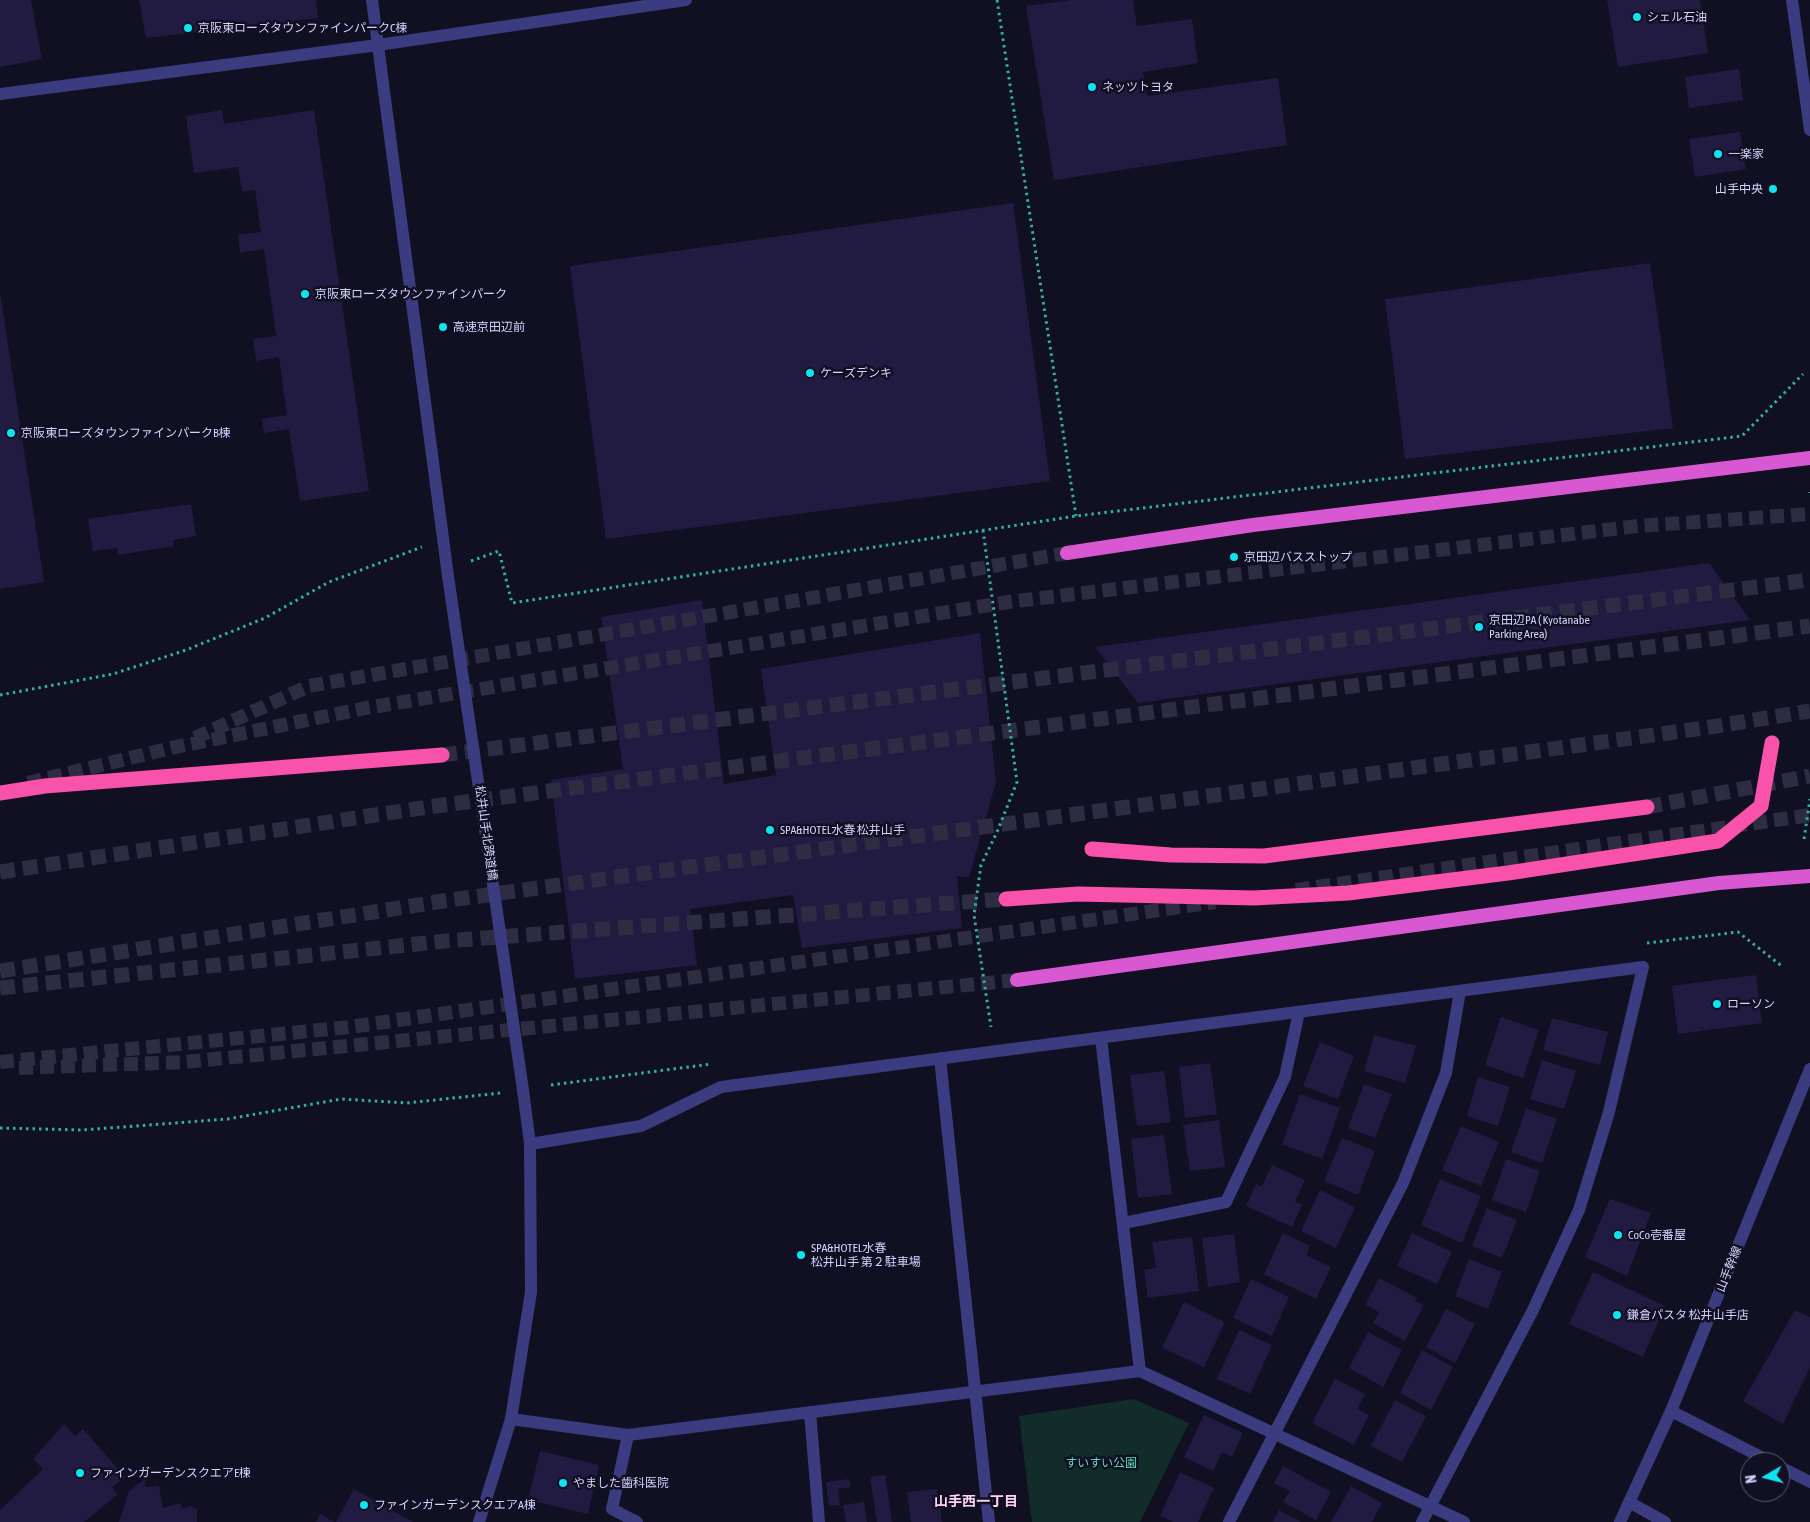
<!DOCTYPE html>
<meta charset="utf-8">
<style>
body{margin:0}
#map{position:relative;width:1810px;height:1522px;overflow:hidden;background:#110f22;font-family:"Asap Condensed",sans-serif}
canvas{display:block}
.north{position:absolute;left:1740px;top:1452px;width:50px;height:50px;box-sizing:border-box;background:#110f22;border:1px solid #5f5d7a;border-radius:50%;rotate:262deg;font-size:14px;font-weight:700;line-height:20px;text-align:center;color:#d4d1fd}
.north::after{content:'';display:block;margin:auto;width:18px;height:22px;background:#0ae5f1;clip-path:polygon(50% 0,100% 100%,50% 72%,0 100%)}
</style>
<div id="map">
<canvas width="1810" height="1522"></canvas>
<div class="north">N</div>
</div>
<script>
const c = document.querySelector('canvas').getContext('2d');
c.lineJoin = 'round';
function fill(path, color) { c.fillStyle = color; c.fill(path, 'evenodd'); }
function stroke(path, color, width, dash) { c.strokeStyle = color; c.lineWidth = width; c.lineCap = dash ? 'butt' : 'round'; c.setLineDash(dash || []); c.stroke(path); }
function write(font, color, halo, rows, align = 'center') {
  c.font = font + ' "Asap Condensed","Noto Sans JP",sans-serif'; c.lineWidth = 5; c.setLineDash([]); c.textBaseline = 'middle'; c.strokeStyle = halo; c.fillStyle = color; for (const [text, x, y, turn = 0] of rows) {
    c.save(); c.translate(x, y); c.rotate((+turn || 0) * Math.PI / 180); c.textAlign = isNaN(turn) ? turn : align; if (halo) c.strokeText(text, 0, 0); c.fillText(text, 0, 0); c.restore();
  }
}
fill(new Path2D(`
 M1134,1399L1189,1423L1140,1522H1032L1019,1416Z`), '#122c29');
fill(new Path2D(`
 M0,0H31L42,59L0,67Z
 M139,0H316L318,18L146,38Z
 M1071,0H1133L1137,26L1192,19L1198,63L1143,72L1147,96L1278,78L1287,145L1054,180L1026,6Z
 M1607,0H1700L1708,53L1618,67Z
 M1739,69L1743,100L1689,108L1685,77Z
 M222,110L224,124L314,110L369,491L300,501L289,429L264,433L262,419L287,415L279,357L256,361L253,339L276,336L264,249L240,253L238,235L261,232L255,190L242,191L238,167L194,173L186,116Z
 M1740,132L1746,169L1695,177L1689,139Z
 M1013,203L1050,481L606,539L570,266Z
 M1650,263L1673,428L1405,459L1385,299Z
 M0,292L44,582L0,589Z
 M191,504L196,536L173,540L174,546L118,555L117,548L93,551L88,519Z
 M1709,563L1750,620L1138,703L1095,647Z
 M702,600L724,784L776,775L761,669L980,633L996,782L969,877L957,876L962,928L802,948L793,895L690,909L697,965L575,979L551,780L623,769L601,617Z
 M1756,975L1762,1023L1678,1034L1672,986Z
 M1501,1017L1539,1030L1523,1078L1485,1065Z
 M1552,1018L1608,1032L1600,1065L1543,1050Z
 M1374,1035L1416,1046L1405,1083L1364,1071Z
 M1320,1042L1354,1056L1338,1099L1303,1086Z
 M1542,1060L1576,1071L1564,1109L1530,1099Z
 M1210,1063L1217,1114L1185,1118L1179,1067Z
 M1164,1071L1171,1122L1137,1126L1130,1075Z
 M1478,1077L1510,1087L1498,1126L1467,1116Z
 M1364,1084L1392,1094L1375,1138L1348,1128Z
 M1300,1094L1340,1108L1322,1159L1282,1144Z
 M1526,1108L1557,1119L1542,1163L1511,1152Z
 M1219,1120L1225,1167L1190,1171L1183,1125Z
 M1461,1126L1499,1142L1481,1186L1442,1170Z
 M1164,1135L1172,1194L1138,1198L1131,1139Z
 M1342,1138L1375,1151L1358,1195L1324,1181Z
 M1506,1159L1540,1171L1526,1212L1492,1200Z
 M1272,1165L1305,1180L1295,1202L1302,1205L1292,1227L1246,1206L1256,1184L1262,1186Z
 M1440,1179L1481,1196L1462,1243L1421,1225Z
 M1320,1190L1355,1207L1336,1248L1301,1231Z
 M1610,1199L1651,1213L1627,1276L1585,1257Z
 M1487,1208L1517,1220L1502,1258L1472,1246Z
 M1283,1233L1310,1246L1306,1255L1331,1267L1316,1299L1264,1274Z
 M1412,1233L1452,1252L1437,1284L1397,1266Z
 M1234,1234L1240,1282L1208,1287L1202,1238Z
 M1192,1237L1199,1291L1148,1298L1144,1270L1156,1268L1152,1242Z
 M1469,1259L1502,1272L1488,1309L1455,1296Z
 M1593,1272L1665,1306L1643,1357L1569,1324Z
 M1379,1278L1417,1298L1415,1301L1424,1305L1405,1341L1373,1323L1379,1312L1365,1305Z
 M1251,1279L1289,1297L1272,1336L1233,1318Z
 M1184,1302L1225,1322L1204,1367L1162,1348Z
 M1446,1309L1475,1324L1455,1363L1426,1347Z
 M1795,1310L1810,1317V1367L1783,1424L1743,1401Z
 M1239,1330L1272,1345L1250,1394L1217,1379Z
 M1368,1332L1402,1350L1383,1387L1349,1368Z
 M1422,1350L1453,1367L1431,1410L1400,1393Z
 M1335,1379L1365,1394L1357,1409L1369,1415L1354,1445L1312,1423Z
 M1395,1400L1426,1416L1402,1462L1371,1446Z
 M1204,1415L1243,1433L1232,1457L1222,1452L1213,1471L1184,1457Z
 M64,1424L75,1436L83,1429L125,1477L112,1487L117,1495L84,1522H0V1510L43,1469L33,1459Z
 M540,1451L599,1465L588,1514L528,1500Z
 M1283,1466L1331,1492L1316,1520L1283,1502L1290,1491L1274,1483Z
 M1180,1472L1214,1488L1198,1522H1173L1160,1516Z
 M885,1475L892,1522H877L870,1477Z
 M146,1478L145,1487L159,1486L163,1508L180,1503L182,1509L190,1506L197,1509V1522H119L129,1491Z
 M849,1479L851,1487L838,1489L840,1505L829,1506L826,1482Z
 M1351,1486L1382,1503L1372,1522H1331Z
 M354,1489L413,1522H336Z
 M937,1489L942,1522H911L907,1492Z
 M864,1502L867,1522H846L843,1505Z
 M1279,1510L1301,1522H1273Z
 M320,1514L334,1522H316Z`), '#211b42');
stroke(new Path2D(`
 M195,738L309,686L1067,553
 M28,783L171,748L366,708L1008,602L1638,526L1810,514
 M1296,890L1810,815
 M0,1062L350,1027L1215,902
 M19,1068L184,1062L1017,980`), '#2e2c43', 14, [14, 7]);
stroke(new Path2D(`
 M442,755L1810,580
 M1647,807L1810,776
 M0,872L428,807L1810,626
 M0,971L443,901L1704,728L1810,711
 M0,988L445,941L1006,899`), '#2e2c43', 15, [15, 8]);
stroke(new Path2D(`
 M997,0L1076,516
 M1810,492V493
 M983,530L1017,782L997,832L981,865L974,915L991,1027
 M471,561L499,551L512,603L1076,516L1742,436L1803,374
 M0,695L113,674L186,650L265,618L329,582L422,547
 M1647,943L1738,932L1783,967
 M551,1085L711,1064
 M0,1128L82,1130L228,1119L341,1099L407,1103L500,1093`), '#33afa1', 3, [2.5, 4]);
stroke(new Path2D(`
 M1629,1502L1665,1522`), '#3b3c7f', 12);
stroke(new Path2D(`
 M0,94L378,45
 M1101,1038L1140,1371
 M940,1058L989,1522
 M530,1144L641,1126L721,1087L1643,967L1609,1112L1579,1210L1533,1310L1422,1522
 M1124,1223L1226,1202L1285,1077L1299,1012
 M1671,1411L1771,1462
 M810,1412L819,1522
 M511,1419L628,1435L1140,1371L1464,1522
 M628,1435L612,1509L637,1522
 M1780,1467L1810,1482
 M1229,1522L1403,1183L1446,1073L1460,991`), '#3b3c7f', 12);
stroke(new Path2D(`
 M372,0L448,576
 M1792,0L1810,130
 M378,45L686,0
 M479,1522L511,1419L531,1292L530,1144L523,1090
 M1620,1522L1671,1411L1810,1069`), '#3b3c7f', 12);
stroke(new Path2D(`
 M1067,553L1253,525L1810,458
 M1017,980L1719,883L1810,876`), '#d758d1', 14);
stroke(new Path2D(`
 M0,793L45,786L442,755
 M1092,849L1171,855L1264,856L1647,807
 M1006,899L1078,894L1254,898L1348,893L1508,873L1718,841L1761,806L1772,743`), '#f852aa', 15);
stroke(new Path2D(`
 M1804,839L1810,799`), '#33afa1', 3, [2.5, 4]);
stroke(new Path2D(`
 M448,576L523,1090`), '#3b3c7f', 12);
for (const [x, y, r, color] of [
 [1637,17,5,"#0ae5f1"],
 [188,28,5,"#0ae5f1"],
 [1092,87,5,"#0ae5f1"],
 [1718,154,5,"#0ae5f1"],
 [1773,189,5,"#0ae5f1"],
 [305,294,5,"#0ae5f1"],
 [443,327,5,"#0ae5f1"],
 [810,373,5,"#0ae5f1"],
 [11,433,5,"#0ae5f1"],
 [1234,557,5,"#0ae5f1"],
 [1479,627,5,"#0ae5f1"],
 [770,830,5,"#0ae5f1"],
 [1717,1004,5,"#0ae5f1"],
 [1618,1235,5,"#0ae5f1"],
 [801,1255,5,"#0ae5f1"],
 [1617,1315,5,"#0ae5f1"],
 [80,1473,5,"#0ae5f1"],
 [563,1483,5,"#0ae5f1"],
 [364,1505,5,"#0ae5f1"]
]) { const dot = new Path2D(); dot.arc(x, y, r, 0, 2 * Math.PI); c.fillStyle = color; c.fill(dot); stroke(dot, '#110f22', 2); }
write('12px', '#d4d1fd', '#110f22', [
 ["シェル石油",1647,17],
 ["京阪東ローズタウンファインパークC棟",198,28],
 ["ネッツトヨタ",1102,87],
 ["一楽家",1728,154],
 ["山手中央",1763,189,"right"],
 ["京阪東ローズタウンファインパーク",315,294],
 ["高速京田辺前",453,327],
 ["ケーズデンキ",820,373],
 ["京阪東ローズタウンファインパークB棟",21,433],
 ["京田辺バスストップ",1244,557],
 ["京田辺PA ( Kyotanabe",1489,620],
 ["Parking Area)",1489,634],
 ["SPA&HOTEL水春 松井山手",780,830],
 ["ローソン",1727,1004],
 ["CoCo壱番屋",1628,1235],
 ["SPA&HOTEL水春",811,1248],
 ["松井山手 第２駐車場",811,1262],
 ["鎌倉パスタ 松井山手店",1627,1315],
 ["ファインガーデンスクエアE棟",90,1473],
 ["やました歯科医院",573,1483],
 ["ファインガーデンスクエアA棟",374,1505]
], 'left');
write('12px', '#d4d1fd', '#110f22', [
 ["松井山手北跨道橋",486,833,82],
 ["山手幹線",1729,1269,-68]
]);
write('12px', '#60dab5', '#110f22', [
 ["すいすい公園",1101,1463]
]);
write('bold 14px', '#fdd3f0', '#110f22', [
 ["山手西一丁目",976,1502]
]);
</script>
